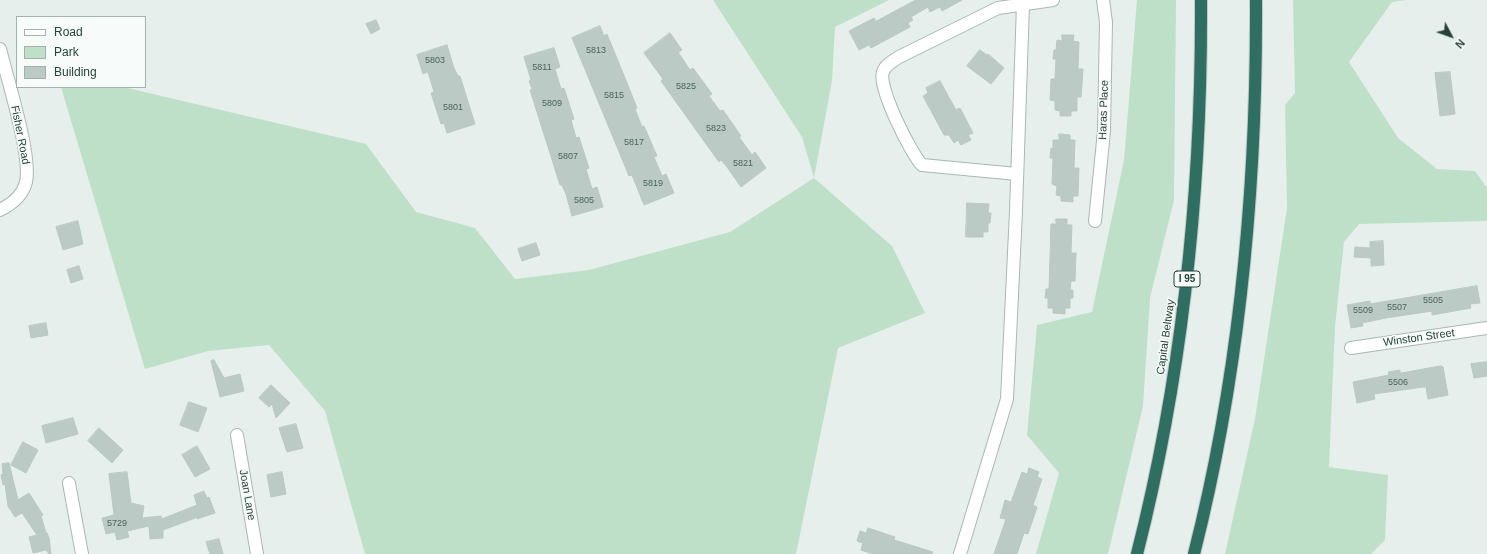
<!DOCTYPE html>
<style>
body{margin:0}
#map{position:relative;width:1487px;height:554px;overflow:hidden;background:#e6efeb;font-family:Arial,sans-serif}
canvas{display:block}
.legend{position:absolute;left:16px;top:16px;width:130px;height:72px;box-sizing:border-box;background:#f7fbf9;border:1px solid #a3b1ad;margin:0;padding:5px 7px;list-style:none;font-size:12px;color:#24423a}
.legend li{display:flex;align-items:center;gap:8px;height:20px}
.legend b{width:20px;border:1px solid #a3b1ad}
.north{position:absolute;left:1431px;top:16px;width:40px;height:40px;-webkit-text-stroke:3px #f7fbf9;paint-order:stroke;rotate:131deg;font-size:11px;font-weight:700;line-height:16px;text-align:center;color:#24423a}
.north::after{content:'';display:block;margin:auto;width:14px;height:18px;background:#24423a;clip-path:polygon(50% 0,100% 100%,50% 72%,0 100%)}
</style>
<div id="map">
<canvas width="1487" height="554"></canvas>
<ul class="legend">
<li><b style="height:5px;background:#fff"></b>Road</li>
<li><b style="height:11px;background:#bfe0c8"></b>Park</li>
<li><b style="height:11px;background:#bbcac4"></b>Building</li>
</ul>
<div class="north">N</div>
</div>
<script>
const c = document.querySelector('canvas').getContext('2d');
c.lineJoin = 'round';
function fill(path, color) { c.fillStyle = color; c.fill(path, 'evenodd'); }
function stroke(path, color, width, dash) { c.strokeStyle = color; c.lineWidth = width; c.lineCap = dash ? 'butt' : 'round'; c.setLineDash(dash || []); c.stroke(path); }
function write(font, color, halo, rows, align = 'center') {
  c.font = font + ' Arial,sans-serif'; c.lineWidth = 3; c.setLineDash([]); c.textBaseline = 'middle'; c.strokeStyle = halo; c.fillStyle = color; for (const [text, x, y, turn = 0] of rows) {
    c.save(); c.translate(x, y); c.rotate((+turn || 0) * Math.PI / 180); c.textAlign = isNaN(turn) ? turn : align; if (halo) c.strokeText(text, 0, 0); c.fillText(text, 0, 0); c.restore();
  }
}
fill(new Path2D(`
 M713,0H889L835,27L832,81L814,178L892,246L925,313L838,348L796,554H365L325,411L269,345L208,351L145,369L61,87H123L366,144L416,212L475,228L515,279L589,270L730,232L814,178L802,137Z
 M1137,0H1176L1174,200L1150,298L1143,406L1108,554H1036L1059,473L1027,435L1037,325L1092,312L1124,160Z
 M1293,0H1406L1392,2L1349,62L1398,138L1437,169L1475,171L1487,188V221L1359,224L1344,242L1335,326L1329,467L1388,475L1385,540L1371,554H1225L1255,419L1287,208L1285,105L1295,93Z`), '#bfe0c8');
const building = new Path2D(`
 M916,0H962L942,11L940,7L930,12L928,7L911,17L913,20L908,23L910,27L871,48L869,45L859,50L849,31L874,18L876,21Z
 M376,20L380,29L371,34L366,24Z
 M600,26L604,36L607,34L625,78L637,108L635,109L642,127L644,126L657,156L654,157L662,176L666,174L674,193L644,205L632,175L629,176L572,38Z
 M670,33L682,50L678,52L690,70L693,68L712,94L709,96L720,111L723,110L741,136L739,137L752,155L755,152L766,168L741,187L727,167L721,160L719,162L661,81L663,79L644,53Z
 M1062,35H1074L1073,41L1079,42L1078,69H1083L1081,97H1077V111H1071V116H1060V111L1055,110V101L1050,100L1051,79H1055L1056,59H1053L1054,50H1056L1057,40L1062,41Z
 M447,45L454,68L458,76H460L475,124L447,133L444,123L441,124L431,93L434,92L428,72L423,74L417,55Z
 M554,48L560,67L555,69L561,89L564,88L574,119L571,120L576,138L579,137L589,168L586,169L592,189L597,187L603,207L572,216L566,194L562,185H560L530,90L532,89L529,81L531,80L524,57Z
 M980,50L987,55L988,54L1004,68L991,84L967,66Z
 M1450,72L1455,114L1440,116L1435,73Z
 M940,81L956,110L960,108L973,133L968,135L971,140L961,145L958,140L954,143L949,135H944L923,96L928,93L926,88Z
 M1059,134L1070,135V140H1075L1074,168H1079L1078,196H1073V202L1061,201V196L1056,195L1057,186L1052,184L1053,158H1050L1051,148L1053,149V140H1059Z
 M967,203L989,204L988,213H991L990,223H988V232H983V237H966Z
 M1056,219H1067V225H1072L1071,253H1076L1075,281H1071L1070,290H1073V298H1070V308H1065V314L1053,313V308H1048V298H1045L1046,289H1049L1051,224H1056Z
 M78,221L83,244L63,250L56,227Z
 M1383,241L1384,265L1371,266V258L1354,257L1355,247L1370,248V242Z
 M536,243L540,255L522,261L518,249Z
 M79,266L83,279L71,283L67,270Z
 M1477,286L1480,303L1470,304L1471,308L1432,315V311L1386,318L1362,323L1363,326L1351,328L1347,305L1370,301V304L1376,303Z
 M46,323L48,335L31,338L29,326Z
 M214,360L224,378L240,374L244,391L220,397L211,361Z
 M1487,362V376L1474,378L1471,364Z
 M1441,366L1443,367L1448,395L1428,399L1426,387H1423L1374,394L1375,399L1357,403L1353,382L1389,375L1388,372L1400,370V373Z
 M271,385L290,403L276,418L272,404L269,407L259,398Z
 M189,402L207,408L198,432L180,425Z
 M73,418L78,434L46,443L42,426Z
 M296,424L303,448L287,452L279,428Z
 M99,428L123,450L112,463L88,441Z
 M23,442L38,450L26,473L11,465Z
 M197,446L210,469L195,477L182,455Z
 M9,463L18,500L29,493L43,515L41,516L46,533H47L49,538L51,554H49L46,550L33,553L29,537L37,535L22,513L15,517L8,506L5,484L3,485L1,475L3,474L2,464Z
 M1029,468L1039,472L1037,477L1042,479L1033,505L1037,507L1028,534L1024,533L1017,554H994L1006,519L1000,518L1005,500L1011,502L1022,472L1027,474Z
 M127,472L131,503L144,506L142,518L161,516L162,519L197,505L194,495L204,491L207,498L209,497L215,513L197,519L198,517L163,530V538L150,539L149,526L127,531L129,537L117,540L115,532L106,534L102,518L114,515L109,474Z
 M282,472L286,494L271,497L267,475Z
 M868,528L895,537L894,540L933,552L932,554H873L861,550L863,543L857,541L860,531L866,533Z
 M219,539L223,554H210L206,542Z`);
fill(building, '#bbcac4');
stroke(building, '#b8c9c2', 1);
const minor = new Path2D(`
 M0,49C7,78 32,156 26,182C23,195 12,204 0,210
 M1017,174L922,165C911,154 877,86 883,72C885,65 893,61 899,57L998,8L1053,0
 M1095,221L1104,131L1106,22L1103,0
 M1351,348L1487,328
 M237,435L257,554
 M69,483L82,554
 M960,554L1007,399L1016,211L1023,4`);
const highway = new Path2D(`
 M1137,554C1183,373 1202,187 1201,0
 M1194,554C1240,373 1257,187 1256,0`);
stroke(minor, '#a8b8b2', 14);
stroke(highway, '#c2cac8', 14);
stroke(minor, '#fff', 12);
stroke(highway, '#2f6f62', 12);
write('9px', '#4a645c', null, [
 ["5813",596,51],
 ["5803",435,61],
 ["5811",542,68],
 ["5825",686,87],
 ["5815",614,96],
 ["5809",552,104],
 ["5801",453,108],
 ["5823",716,129],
 ["5817",634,143],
 ["5807",568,157],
 ["5821",743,164],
 ["5819",653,184],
 ["5805",584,201],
 ["5505",1433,301],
 ["5507",1397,308],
 ["5509",1363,311],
 ["5506",1398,383],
 ["5729",117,524]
]);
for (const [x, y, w] of [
 [1187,279,26]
]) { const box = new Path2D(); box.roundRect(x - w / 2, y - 8, w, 16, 3); c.fillStyle = '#f7fbf9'; c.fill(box); stroke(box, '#24423a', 1); }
write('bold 10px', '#24423a', null, [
 ["I 95",1187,279]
]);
write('11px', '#24423a', '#f7fbf9', [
 ["Haras Place",1104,110,-88],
 ["Fisher Road",20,135,79],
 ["Capital Beltway",1166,337,-82],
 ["Winston Street",1419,338,-8],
 ["Joan Lane",247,495,80]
]);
</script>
